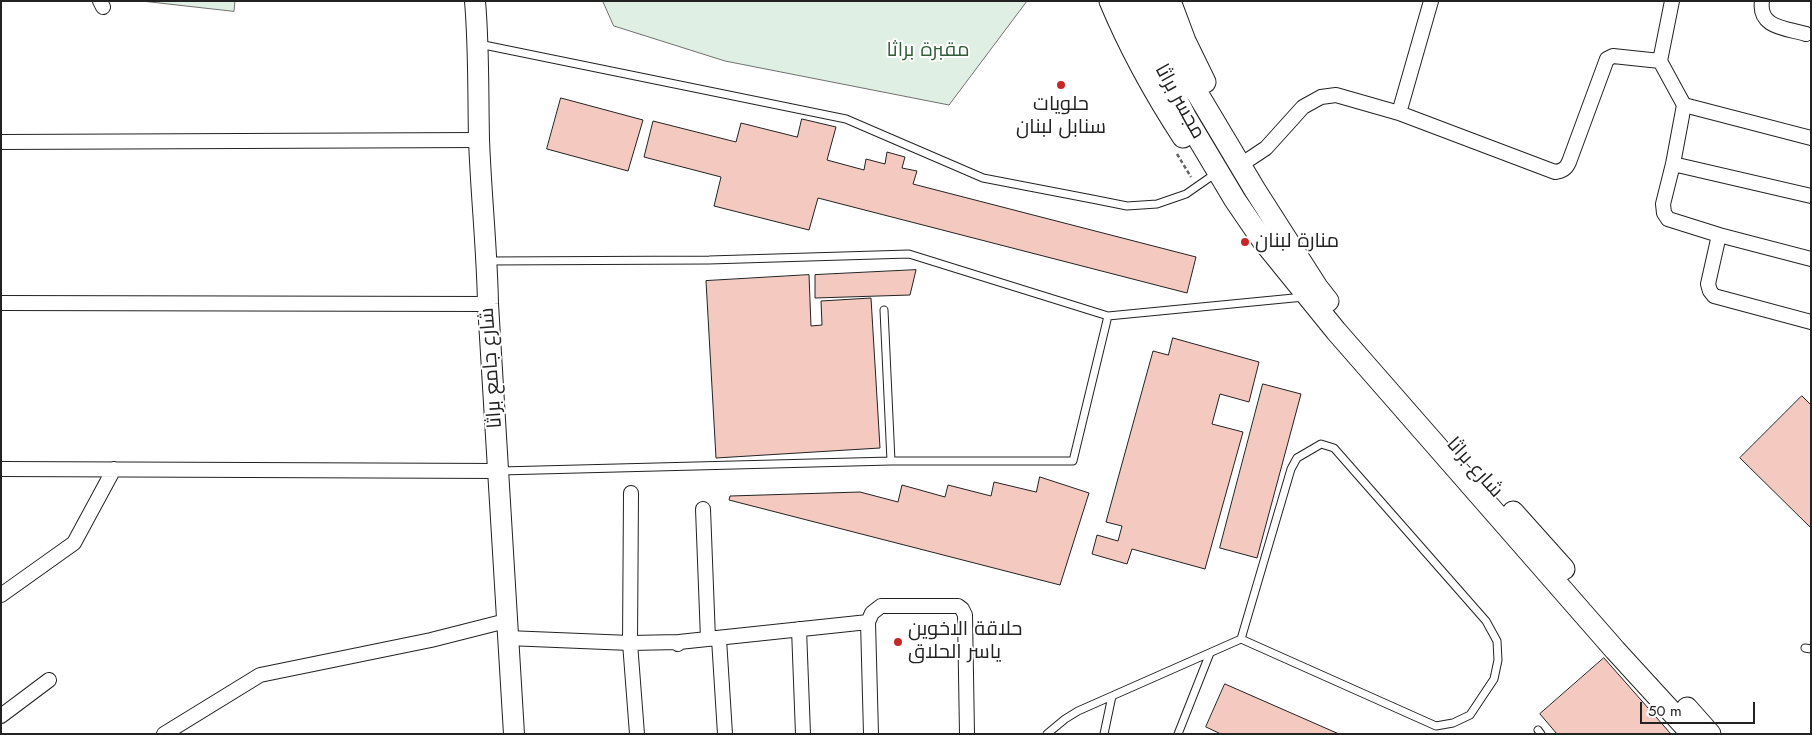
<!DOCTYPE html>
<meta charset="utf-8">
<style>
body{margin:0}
#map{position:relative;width:1812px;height:735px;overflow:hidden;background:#fff;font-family:Jost,sans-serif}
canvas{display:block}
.frame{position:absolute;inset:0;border:2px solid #222;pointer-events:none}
.scale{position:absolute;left:1640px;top:702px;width:115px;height:22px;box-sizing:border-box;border:2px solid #222;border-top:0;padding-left:6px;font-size:15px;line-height:18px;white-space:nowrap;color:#222;-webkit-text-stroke:4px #fff;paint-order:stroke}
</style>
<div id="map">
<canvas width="1812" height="735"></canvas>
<div class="frame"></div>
<div class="scale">50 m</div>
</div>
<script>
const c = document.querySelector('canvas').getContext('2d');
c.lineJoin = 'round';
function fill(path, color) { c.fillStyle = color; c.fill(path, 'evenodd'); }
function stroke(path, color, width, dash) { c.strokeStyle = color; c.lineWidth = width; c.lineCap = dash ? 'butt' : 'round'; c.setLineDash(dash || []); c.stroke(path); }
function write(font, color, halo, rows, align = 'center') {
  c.font = font + ' Jost,Cairo,sans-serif'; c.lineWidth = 4; c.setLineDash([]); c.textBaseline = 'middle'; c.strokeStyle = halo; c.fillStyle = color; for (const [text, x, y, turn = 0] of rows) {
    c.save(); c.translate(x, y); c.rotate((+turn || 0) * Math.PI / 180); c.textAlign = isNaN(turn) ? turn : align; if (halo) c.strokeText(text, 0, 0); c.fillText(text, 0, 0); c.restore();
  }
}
const green = new Path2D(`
 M142,1H235L234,11Z
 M603,1H1027L949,105L725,61L614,26Z`);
fill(green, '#e0efe3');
stroke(green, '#6f6f6f', 1);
const building = new Path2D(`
 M561,98L643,120L628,171L547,149Z
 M802,119L836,127L827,160L864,170L866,159L885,164L887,152L905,157L902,168L917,171L913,184L1196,257L1187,293L818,198L809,230L714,206L721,177L644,157L653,121L736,142L741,123L797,137Z
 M916,270L910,295L815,298V275Z
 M809,275L811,326L822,325L821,301L871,298L880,448L716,458L706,281Z
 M1173,338L1259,362L1249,402L1220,394L1212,424L1243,432L1205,569L1132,549L1127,564L1092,554L1097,535L1118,541L1122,526L1106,522L1153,351L1168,355Z
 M1263,384L1301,394L1257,558L1220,548Z
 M1802,396L1811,405V528L1740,458Z
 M1040,477L1089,493L1060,585L729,500L730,496L860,492L898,502L902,485L945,497L948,485L991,496L994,482L1036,492Z
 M1604,658L1671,734H1557L1540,714Z
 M1225,684L1339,734H1221L1206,727Z`);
fill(building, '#f3c9c0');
stroke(building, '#222', 1);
const lane = new Path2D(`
 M479,44L846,119L983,178L1092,199L1127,206L1157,204L1186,194L1209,178
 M488,261L709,260L909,254L1108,316L1304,297
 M884,310L891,461
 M500,471L891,461H1073L1108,316
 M1805,648L1811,649
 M1538,730L1541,734
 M1047,734L1065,719L1078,711L1241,639L1436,726L1453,723L1470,715L1494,679L1498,660L1497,641L1486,621L1334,448L1321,444L1297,458L1291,469L1241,639
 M1104,734L1112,696
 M1178,734L1210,653`);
const street = new Path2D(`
 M100,1L103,7
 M1431,1L1399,113L1555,172C1562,171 1566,169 1569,162L1607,59L1613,56L1660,61
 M1672,1L1660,61L1684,105L1673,164L1663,204L1664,213L1668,219L1719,235L1811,259
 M1762,1C1758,28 1786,28 1806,34
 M1684,105L1811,138
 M1,142L479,140
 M1248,160L1266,148L1303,107L1321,97L1336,95L1399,113
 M1673,164L1811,196
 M1719,235L1708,284L1710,291L1714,296L1811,322
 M1,303L488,304
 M1,469L498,471
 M631,493L630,643L637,734
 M703,509L708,639
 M1,595L74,543L114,469
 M799,629L803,734
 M507,638L630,643L679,642L678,644
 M719,639L725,734
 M679,642L868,622
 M1,716L49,680
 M164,734L260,675L431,640L506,621
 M871,734L868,622L872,613L881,606H958L962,609L965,615L967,734`);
const secondary = new Path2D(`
 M475,1C479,47 478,93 479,139C481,195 487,249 488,304L514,734`);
const primary = new Path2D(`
 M1110,1C1130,49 1155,94 1183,137
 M1127,1L1186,118L1235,200L1263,241L1336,331L1615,650L1692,734
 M1147,1L1184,71L1255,190L1317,287L1328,301
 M1170,1L1185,41L1205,82
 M1513,512L1564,569
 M1687,708L1710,734`);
stroke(lane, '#222', 9);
stroke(street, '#222', 16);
stroke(secondary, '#222', 22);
stroke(primary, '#222', 23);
stroke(new Path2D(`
 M1177,154L1191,177`), '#646464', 2.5, [4, 2.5]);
stroke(lane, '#fff', 7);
stroke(street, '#fff', 14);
stroke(secondary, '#fff', 20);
stroke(primary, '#fff', 21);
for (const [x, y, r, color] of [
 [1061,85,5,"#c62828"],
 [1245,242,5,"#c62828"],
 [898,642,5,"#c62828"]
]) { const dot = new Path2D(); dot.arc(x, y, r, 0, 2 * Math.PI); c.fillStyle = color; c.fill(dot); stroke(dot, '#fff', 2); }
write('20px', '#2f5e38', '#fff', [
 ["مقبرة براثا",928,51]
]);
write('20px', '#222', '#fff', [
 ["مجسر براثا",1179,102,61],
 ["شارع جامع براثا",492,368,-94],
 ["شارع براثا",1474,468,48]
]);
write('20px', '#222', '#fff', [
 ["حلويات",1061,105,"center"],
 ["سنابل لبنان",1061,128,"center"],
 ["منارة لبنان",1255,242],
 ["حلاقة الاخوين",908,630],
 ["ياسر الحلاق",908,653]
], 'left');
</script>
